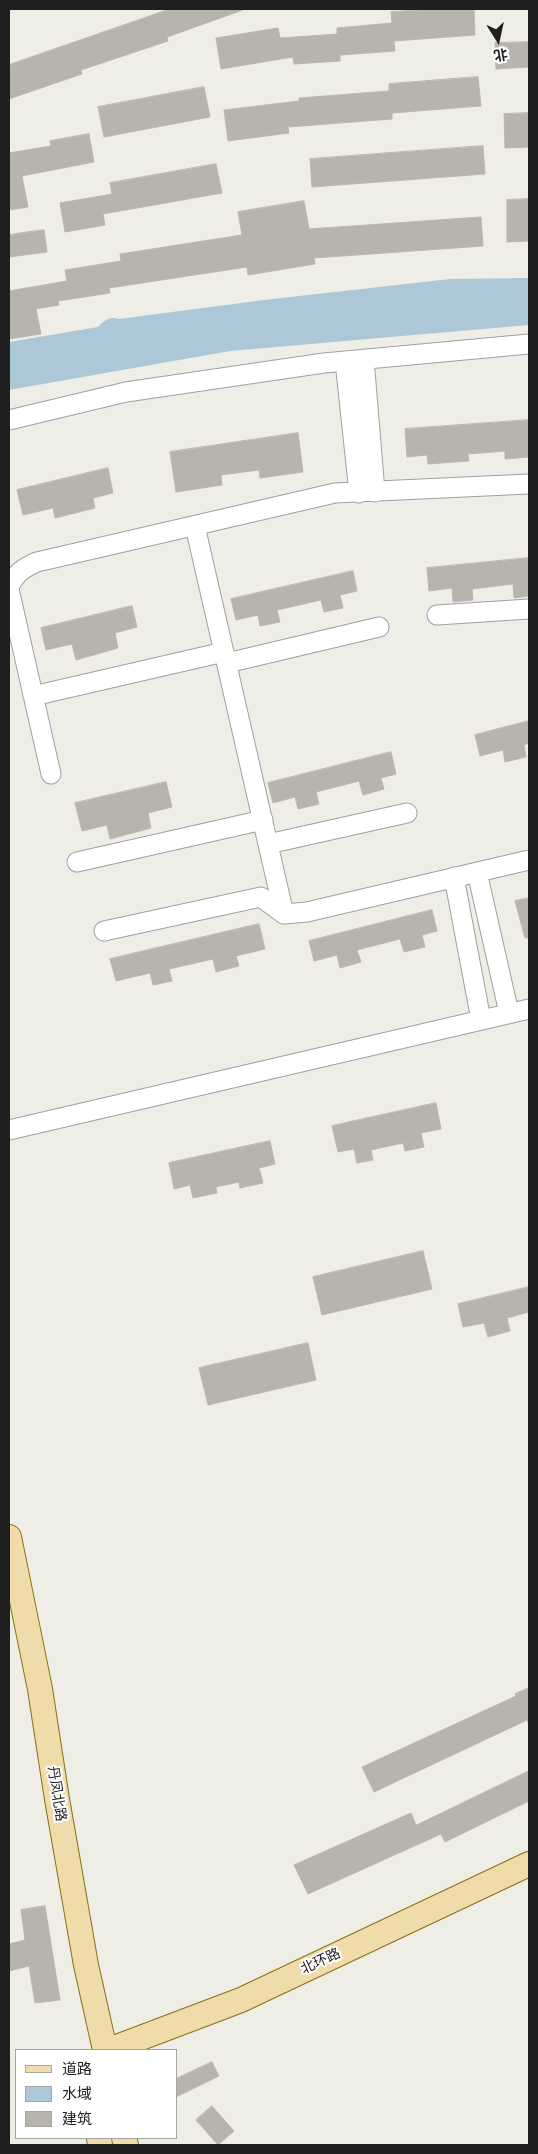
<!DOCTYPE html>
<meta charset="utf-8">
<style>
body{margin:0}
#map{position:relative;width:538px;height:2154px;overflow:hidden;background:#eeede6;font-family:"Titillium Web","Noto Sans SC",sans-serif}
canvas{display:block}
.frame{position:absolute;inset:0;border:10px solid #1f1f1f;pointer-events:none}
.legend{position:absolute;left:15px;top:2049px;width:162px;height:90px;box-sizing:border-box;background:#fff;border:1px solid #a5a5a5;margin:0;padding:6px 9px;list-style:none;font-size:15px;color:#1f1f1f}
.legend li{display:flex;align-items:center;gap:10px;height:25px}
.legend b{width:25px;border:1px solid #a5a5a5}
.north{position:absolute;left:473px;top:15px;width:50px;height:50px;-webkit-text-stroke:4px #fff;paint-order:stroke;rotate:170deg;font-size:14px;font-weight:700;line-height:20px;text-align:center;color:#1f1f1f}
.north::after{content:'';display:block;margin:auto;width:18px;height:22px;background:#1f1f1f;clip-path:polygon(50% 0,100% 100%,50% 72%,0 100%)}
</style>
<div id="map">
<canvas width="538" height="2154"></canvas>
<div class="frame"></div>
<ul class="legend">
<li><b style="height:6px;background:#f0dcaa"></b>道路</li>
<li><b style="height:14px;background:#acc7d7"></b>水域</li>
<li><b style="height:14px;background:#b7b3ad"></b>建筑</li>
</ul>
<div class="north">北</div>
</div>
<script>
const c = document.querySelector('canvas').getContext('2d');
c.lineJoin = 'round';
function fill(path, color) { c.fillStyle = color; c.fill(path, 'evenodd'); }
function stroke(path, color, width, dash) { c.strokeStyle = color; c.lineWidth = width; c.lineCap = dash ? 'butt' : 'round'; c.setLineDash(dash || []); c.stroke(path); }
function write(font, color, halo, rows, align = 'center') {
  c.font = font + ' "Titillium Web","Noto Sans SC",sans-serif'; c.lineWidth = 4; c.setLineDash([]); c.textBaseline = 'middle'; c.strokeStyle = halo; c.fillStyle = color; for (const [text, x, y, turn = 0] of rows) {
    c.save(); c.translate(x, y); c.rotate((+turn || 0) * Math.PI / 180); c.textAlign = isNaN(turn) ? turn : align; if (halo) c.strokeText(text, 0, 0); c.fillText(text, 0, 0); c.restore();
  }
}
fill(new Path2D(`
 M529,278V325L230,351L9,390V342L98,327C105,320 110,316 119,319L264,300L450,279Z`), '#acc7d7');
const building = new Path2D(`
 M170,9H243V10L167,37L168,41L81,70L82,74L9,99V65Z
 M435,9H474L475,35L394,41L395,51L340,55V61L294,64L293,57L221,69L216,38L278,28L280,38L337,34V28L392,23L391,12Z
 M529,42V67L496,69L495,43Z
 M478,77L481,106L392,113V119L288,127L289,133L228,141L224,110L299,101V98L389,91V84Z
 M204,87L210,117L104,137L98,107Z
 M529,113V147L505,148L504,114Z
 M89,134L94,162L22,176L28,207L9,210V153L51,146L50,141Z
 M483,146L485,174L312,187L310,159Z
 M216,164L222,193L103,214L105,225L65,232L60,203L112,194L110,183Z
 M529,199V241L507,242V200Z
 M304,201L309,229L481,217L483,246L314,258L315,264L248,275L247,267L109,288L110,293L58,301L59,305L36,309L41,334L9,339V291L67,281L65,270L121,261L120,254L242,235L238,212Z
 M44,230L47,252L9,257V235Z
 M529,420V457L505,459V451L468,454L469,461L428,464L427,455L407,457L405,429Z
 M298,433L303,472L260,478L259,470L221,475L222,485L176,492L170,452Z
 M108,468L113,493L93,498L95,508L55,518L53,508L23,515L17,490Z
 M529,558V596L514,598L513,584L472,589L473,600L453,602L452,588L429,591L427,568Z
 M353,571L357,591L340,595L343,608L324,612L321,600L277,610L280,622L260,626L258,615L236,620L231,599Z
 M132,606L137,627L115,633L118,648L76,660L72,644L46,650L41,628Z
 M529,721V743L524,745L526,757L505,762L503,750L480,756L475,735Z
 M391,752L396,774L381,778L384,789L363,795L359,781L316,792L319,804L298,809L295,797L273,803L268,783Z
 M166,782L172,807L148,813L151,828L110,839L107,825L82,831L75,803Z
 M529,898V938H525L515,901Z
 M432,910L437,931L422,935L425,947L404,952L400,939L357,950L361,962L340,968L337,955L314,961L309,941Z
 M259,924L265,949L236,956L239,966L216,972L213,959L169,969L172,981L153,985L150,973L116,981L110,959Z
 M436,1103L441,1129L421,1133L424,1147L405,1151L403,1143L371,1150L373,1160L357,1163L354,1149L338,1152L332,1126Z
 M270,1141L275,1164L259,1168L263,1183L240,1188L239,1182L216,1187L217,1193L193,1198L190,1185L174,1189L169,1163Z
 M423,1251L432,1289L322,1315L313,1277Z
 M529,1287V1312L507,1318L510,1331L488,1337L484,1323L463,1327L458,1304Z
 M308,1343L316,1380L208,1405L199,1368Z
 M529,1688V1725L527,1720L374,1792L362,1767L516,1696L515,1694Z
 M529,1771V1801L445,1842L441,1834L308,1894L294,1865L411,1813L416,1825Z
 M45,1906L60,2000L35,2003L29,1966L9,1971V1944L25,1940L21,1910Z
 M212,2062L219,2076L176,2097V2079Z
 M212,2106L234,2131L218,2145L196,2120Z`);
fill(building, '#b7b3ad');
stroke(building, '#beb6ab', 1);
const minor = new Path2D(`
 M364,359L375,492
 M345,361L359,493
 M9,420L126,392L324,363L529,344
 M195,526L284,914
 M9,587C16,573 23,568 37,562L335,493L529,484
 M9,589L51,774
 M437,615L529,609
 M227,663L379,627
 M33,696L224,652
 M268,844L407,813
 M77,862L263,820
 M477,872L509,1013
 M454,877L481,1020
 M104,931L261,897L284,914L307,912L529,860
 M9,1130L529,1009`);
const major = new Path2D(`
 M9,1537L40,1689L57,1799L86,1965L105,2050
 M109,2050L241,2000L529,1864
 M99,2138L100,2145
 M124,2138L126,2145`);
stroke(minor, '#a0a0a0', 21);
stroke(major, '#877113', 26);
stroke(minor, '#fff', 19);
stroke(major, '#f0dcaa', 24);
write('14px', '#1f1f1f', '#fff', [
 ["丹凤北路",56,1794,81],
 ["北环路",321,1962,-25]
]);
</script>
